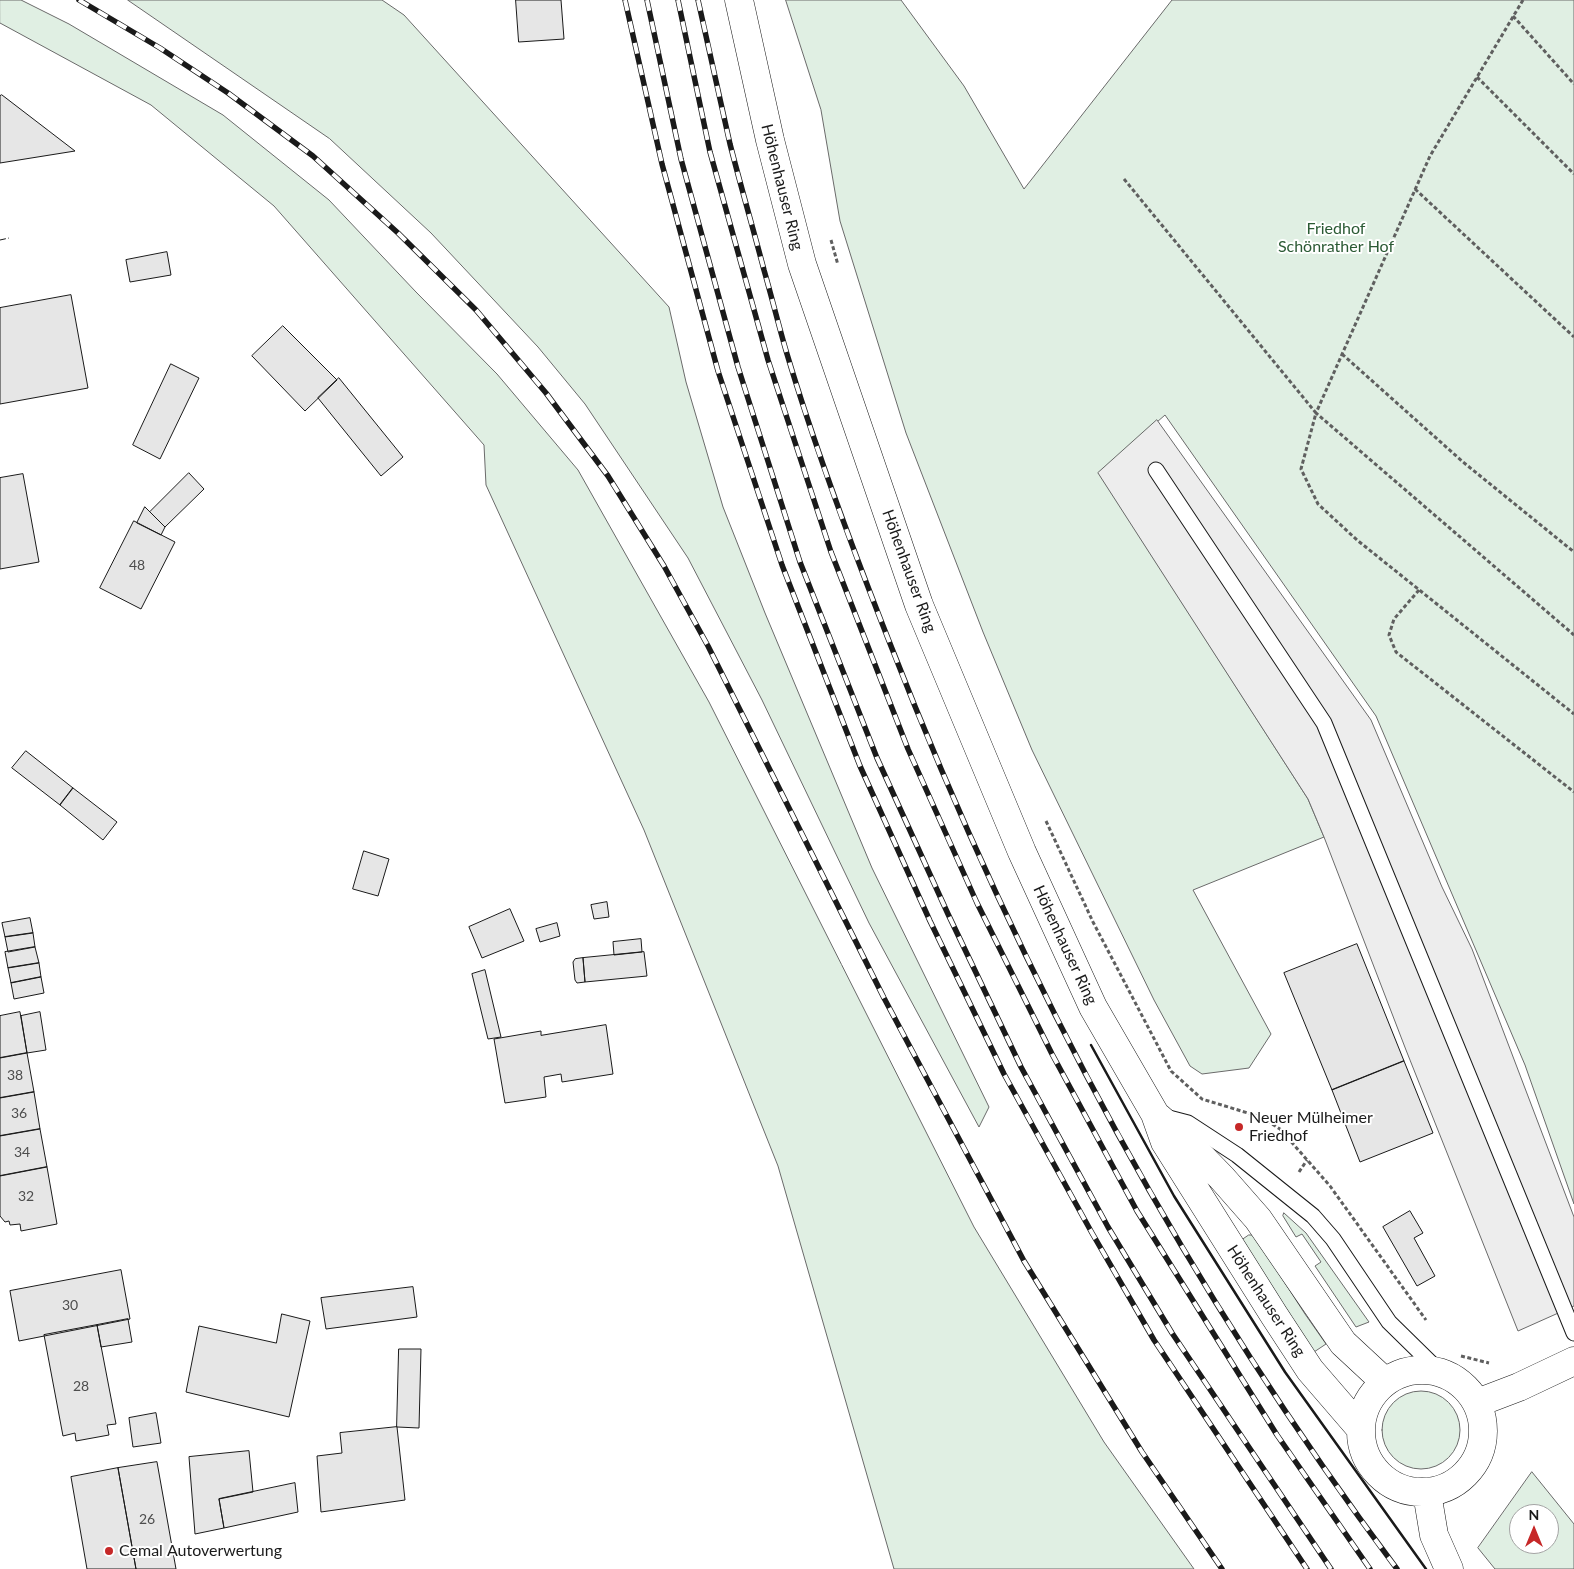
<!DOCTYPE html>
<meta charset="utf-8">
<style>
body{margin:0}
#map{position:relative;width:1574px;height:1569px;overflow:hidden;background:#fff;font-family:Lato,sans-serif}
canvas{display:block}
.north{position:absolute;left:1509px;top:1504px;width:50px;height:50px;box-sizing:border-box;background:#fff;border:1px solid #a3a3a3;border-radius:50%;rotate:0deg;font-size:14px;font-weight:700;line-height:20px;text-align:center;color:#1a1a1a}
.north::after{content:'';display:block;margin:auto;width:18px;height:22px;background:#c62828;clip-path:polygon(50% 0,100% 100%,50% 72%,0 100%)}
</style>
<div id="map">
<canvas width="1574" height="1569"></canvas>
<div class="north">N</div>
</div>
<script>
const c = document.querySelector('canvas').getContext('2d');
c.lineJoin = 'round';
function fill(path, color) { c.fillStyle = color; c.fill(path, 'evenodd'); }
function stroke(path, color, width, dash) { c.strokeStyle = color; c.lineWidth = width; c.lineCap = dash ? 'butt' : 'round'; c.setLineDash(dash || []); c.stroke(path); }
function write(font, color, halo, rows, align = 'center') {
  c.font = font + ' Lato,sans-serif'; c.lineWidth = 4; c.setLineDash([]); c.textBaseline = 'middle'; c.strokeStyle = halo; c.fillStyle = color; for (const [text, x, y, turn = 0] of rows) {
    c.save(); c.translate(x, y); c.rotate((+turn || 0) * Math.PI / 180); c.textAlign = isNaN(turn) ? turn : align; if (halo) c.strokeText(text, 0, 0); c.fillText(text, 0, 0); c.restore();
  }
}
const green = new Path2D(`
 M0,0H21L69,24L223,115L329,200L416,292L497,374L578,470L709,702L974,1227L1104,1442L1194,1569H894L778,1166L644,830L486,485L484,445L274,206L151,105L0,23Z
 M128,0H382L404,15L669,307L686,382L723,507L765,613L872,868L989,1107L979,1127L869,923L762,700L688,558L585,404L538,347L431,233L330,139Z
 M786,0H901L964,86L1024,189L1172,0H1574V1204L1525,1065L1376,716L1165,415L1099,473L1308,799L1324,837L1193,890L1271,1034L1249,1068L1202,1074L1190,1066L1154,1000L1032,750L983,632L906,433L840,221L821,110Z
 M1284,1213L1306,1233L1369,1322L1356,1327L1315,1266L1321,1262L1302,1234L1296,1237L1283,1216Z
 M1249,1235H1254L1305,1314L1326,1344L1314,1352L1242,1240Z
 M1382 1430a39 39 0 1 1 78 0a39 39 0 1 1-78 0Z
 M1532,1472L1574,1524V1569H1495L1478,1548ZM1519,1514H1549V1544H1519Z`);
fill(green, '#e0efe3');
stroke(green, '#6a6a6a', 1);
const parking = new Path2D(`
 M1157,420L1371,720L1442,887L1472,949L1574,1217V1306L1518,1331L1406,1050L1324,837L1308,799L1098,473Z`);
fill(parking, '#ededed');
stroke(parking, '#6a6a6a', 1);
const building = new Path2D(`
 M516,0H561L564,39L519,42Z
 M2,95L75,151L0,163V96Z
 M167,252L171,275L130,282L126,260Z
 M71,295L88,388L0,404V308Z
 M283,326L337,380L305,411L252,356Z
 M171,364L199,378L160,459L133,445Z
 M339,378L403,457L381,476L318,398Z
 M189,473L204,489L165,527L150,512Z
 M23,474L39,562L0,569V478Z
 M145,507L165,527L161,535L137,523Z
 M134,521L175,542L141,609L100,588Z
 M26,751L73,788L60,805L12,768Z
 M73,788L117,822L103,840L60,805Z
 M364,851L389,859L378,896L353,889Z
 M607,902L609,917L594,919L591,905Z
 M510,909L524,941L482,958L469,927Z
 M30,918L33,933L5,937L2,923Z
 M557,923L560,936L540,942L536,929Z
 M33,933L35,947L8,952L5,937Z
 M641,939L642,952L614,955L613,942Z
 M1357,944L1404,1061L1332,1090L1284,973Z
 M35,947L39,963L8,968L5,952Z
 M644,952L647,976L585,982L583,958Z
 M583,958L585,982L577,983L575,980L573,962L575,959Z
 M39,963L41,977L11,983L8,968Z
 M485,970L501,1037L488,1039L472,974Z
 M41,977L44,993L14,999L11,983Z
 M20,1012L27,1053L0,1058V1016Z
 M40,1012L46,1050L27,1053L21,1016Z
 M606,1025L613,1074L562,1082L561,1074L544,1077L546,1097L505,1103L494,1039L541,1031V1035Z
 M27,1053L34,1092L0,1098V1058Z
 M1404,1061L1433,1133L1360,1162L1332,1090Z
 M34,1092L40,1129L0,1136V1098Z
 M40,1129L47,1167L0,1176V1136Z
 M47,1167L57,1224L21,1231L20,1224L10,1225L9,1221L5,1222L0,1216V1176Z
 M1410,1211L1423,1233L1414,1238L1435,1276L1417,1286L1383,1227Z
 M121,1270L130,1319L19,1341L10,1291Z
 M413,1287L417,1317L326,1329L321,1298Z
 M282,1314L310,1321L289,1417L186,1392L199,1326L276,1343Z
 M128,1319L132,1342L101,1347L97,1325Z
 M97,1325L116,1424L107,1425L109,1435L76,1441L75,1433L63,1436L44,1335Z
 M399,1349H421L419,1428L397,1427Z
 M156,1413L161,1443L133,1447L129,1418Z
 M397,1427L405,1500L321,1512L317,1456L342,1453L340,1433Z
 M249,1451L253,1492L219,1499L224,1528L195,1534L189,1457Z
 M157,1462L176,1569H136L118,1468Z
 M118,1468L136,1569H87L71,1477Z
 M295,1483L298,1512L224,1528L219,1499Z`);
fill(building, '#e6e6e6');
stroke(building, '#1a1a1a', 1);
const service = new Path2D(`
 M1156,470L1324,723L1574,1333
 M1165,1117L1188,1123L1237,1155L1313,1216L1333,1239L1389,1322L1441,1373`);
const minor = new Path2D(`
 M1477,1403L1519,1387L1574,1361`);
const tertiary = new Path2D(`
 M739,0L770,140L802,264L919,605L1022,852L1093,1007L1155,1114L1165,1142L1274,1315L1310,1370L1360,1428
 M1158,1117L1188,1143L1222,1178L1258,1219L1343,1343L1385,1382
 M1361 1431a61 61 0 1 1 122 0a61 61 0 1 1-122 0Z
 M1427,1493L1434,1535L1449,1569`);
stroke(service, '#1a1a1a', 17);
stroke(minor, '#1a1a1a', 29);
stroke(tertiary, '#1a1a1a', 29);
stroke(new Path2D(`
 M1523,0L1430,156L1316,413L1574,635
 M1513,16L1574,84
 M1477,77L1574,174
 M1124,179L1316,413L1301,469L1318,504L1357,540L1574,714
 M1415,189L1574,337
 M831,240L838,265
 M1342,354L1463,462L1574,552
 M1419,590L1394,619L1389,635L1396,652L1574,792
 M1046,821L1093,922L1171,1071L1202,1099L1261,1117L1280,1129L1330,1186L1426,1320
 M1299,1172L1307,1160
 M1461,1356L1489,1363`), '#5f5f5f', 3, [4, 2.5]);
stroke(service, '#fff', 15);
stroke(minor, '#fff', 28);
stroke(tertiary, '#fff', 28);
const rail = new Path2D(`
 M79,0L160,48L228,93L313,156L398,233L476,310L546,393L608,476L664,566L708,646L884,998L1024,1261L1142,1452L1222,1569
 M625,0L662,164L718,371L782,565L860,766L930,921L1004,1074L1092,1233L1154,1340L1307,1569
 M647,0L681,159L738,367L800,562L877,758L948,914L1021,1067L1108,1227L1172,1333L1331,1569
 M678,0L710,152L768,360L831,552L908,749L977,903L1052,1054L1137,1211L1277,1435L1370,1569
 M698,0C709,48 719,96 730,144C741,187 753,228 764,270C772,298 779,327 787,354C816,451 852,547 889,641C1017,970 1185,1286 1397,1569`);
stroke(rail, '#1a1a1a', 5.5);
stroke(rail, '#fff', 4, [11]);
stroke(new Path2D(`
 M0,240L9,238`), '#1a1a1a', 1, [6, 2.5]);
stroke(new Path2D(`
 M1091,1045L1174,1196L1285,1372L1426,1569`), '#1a1a1a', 2.5);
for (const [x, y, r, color] of [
 [1239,1127,5,"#c62828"],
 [109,1551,5,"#c62828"]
]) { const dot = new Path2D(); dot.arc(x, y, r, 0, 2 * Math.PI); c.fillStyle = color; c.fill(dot); stroke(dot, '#fff', 2); }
write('14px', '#4d4d4d', null, [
 ["48",137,565],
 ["38",15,1075],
 ["36",19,1113],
 ["34",22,1152],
 ["32",26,1196],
 ["30",70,1305],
 ["28",81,1386],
 ["26",147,1519]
]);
write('16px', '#1a1a1a', '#fff', [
 ["Höhenhauser Ring",782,187,76],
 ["Höhenhauser Ring",909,571,70],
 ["Höhenhauser Ring",1065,945,65],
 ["Höhenhauser Ring",1266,1301,57]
]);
write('16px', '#2b5a34', '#fff', [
 ["Friedhof",1336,229],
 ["Schönrather Hof",1336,247]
]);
write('16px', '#1a1a1a', '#fff', [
 ["Neuer Mülheimer",1249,1118],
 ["Friedhof",1249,1136],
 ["Cemal Autoverwertung",119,1551]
], 'left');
</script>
